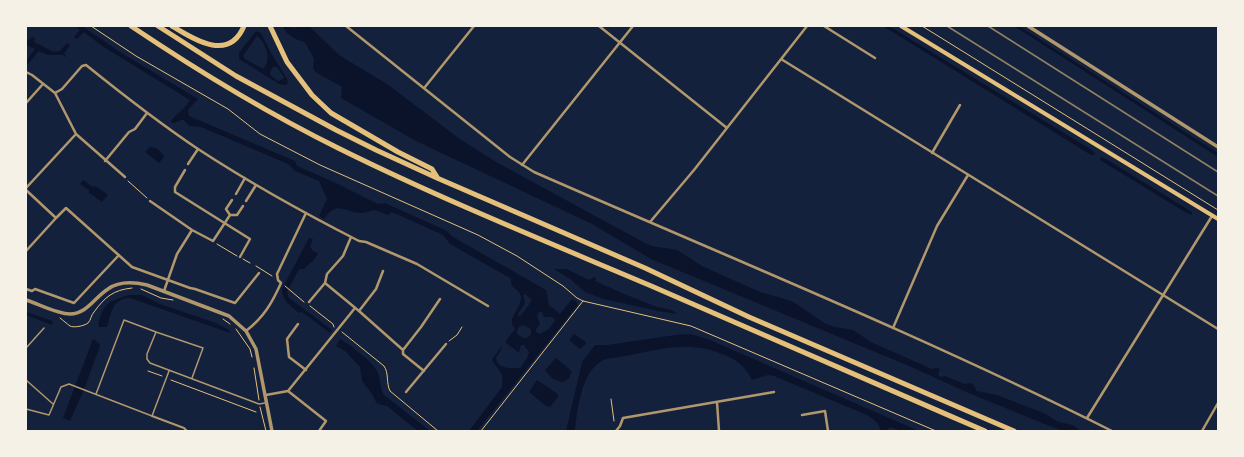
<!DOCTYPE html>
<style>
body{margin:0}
#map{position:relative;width:1244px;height:457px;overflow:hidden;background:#14213d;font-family:"Golos Text",sans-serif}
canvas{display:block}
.frame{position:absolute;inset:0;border:27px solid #f6f1e7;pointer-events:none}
</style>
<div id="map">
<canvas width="1244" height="457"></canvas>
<div class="frame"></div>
</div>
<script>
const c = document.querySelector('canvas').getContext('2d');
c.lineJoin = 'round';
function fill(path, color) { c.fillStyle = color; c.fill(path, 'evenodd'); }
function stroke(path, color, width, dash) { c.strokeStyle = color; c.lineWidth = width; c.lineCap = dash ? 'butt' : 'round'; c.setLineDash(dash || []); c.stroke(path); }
fill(new Path2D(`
 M75,26H82L120,52L198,99L188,110L189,116L295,161L297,166L336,183L378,204L385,203L447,231L453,237L460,241L546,290L549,305L560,314L572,299L577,302V306L477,431H469L502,387C504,372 499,372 492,360L493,358L501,347L502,348L496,358C499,370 510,368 520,368L527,358L529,352L524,345H521L519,353L505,342L515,329C505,319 522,308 521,297C520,290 513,289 511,284C511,282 511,280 510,278L450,244L443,235L392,212L388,215C383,214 378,210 373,210C368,211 365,213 361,213C343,212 337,200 324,219L319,216L327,199L319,181L295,171L288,164L201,127L189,126L184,120H181L174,123H172L171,121C177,113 185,109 190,100L102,46L84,32L77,39L74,37L80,30ZM525,294L531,299V302L521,315L519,316L518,314C522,307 528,305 523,296ZM539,312H542L544,317H552L555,320C552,327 546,332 539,334L536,332V329L540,324L537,316ZM523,325L530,328L531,331V334L527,338H523L517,334V331L519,327Z
 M283,26L293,28L305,26L310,27L339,55L387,84L460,139L496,162L645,243L652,246L677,250L702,266L760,292L792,301L826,324L835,327L853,330L871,342L932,369L936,368L940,369L938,375L941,377L945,376L965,384L972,383L977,391L997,395L1046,414L1056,421L1072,425L1081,431H1063L1047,425L971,394L909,366L651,259L592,224L416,141L341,98L342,87L315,72L313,67L314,59L306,44L304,42L295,39L286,32Z
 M883,26H889L1092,150L1095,153L1094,155H1091Z
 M1014,26H1019L1218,153V157Z
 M256,31L261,33L271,53L287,79L288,83L286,85L279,84L239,59V53ZM257,36C266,42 272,61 263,69L245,59L243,56ZM273,67H277L284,77L283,79L278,81L270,75V72Z
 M32,37L35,38L34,42L54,52L60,51L67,43L70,45L64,54L66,56L65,57L63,55H47L39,51L28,64L26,61L35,49L26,45V39L29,40Z
 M150,147C157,147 161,151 164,157L159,163L145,152Z
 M1100,157L1106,159L1192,212V215L1185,212L1100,160Z
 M83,180L93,187L96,186L108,195L102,202L89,193V190L80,184Z
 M309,238L313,239L310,247L313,251L318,253C314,262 310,262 304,269H299L287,292L289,298L332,330L330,333L302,312L299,313C290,305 282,301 282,289Z
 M554,269H567L589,280L594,277L596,279L595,281C615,290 636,299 657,307C663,309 673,308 677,314L658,311L603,299L585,292L570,279Z
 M129,295H142L160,304L216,323L229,330L230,333L130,298C112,299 112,312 107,327H99L98,325C103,304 108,301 129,295Z
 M26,312L53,321L52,325L26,315Z
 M574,334L586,342L585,345L580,349L570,341V339Z
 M691,334L710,340L919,431H902L890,427L886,431H881C878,421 871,417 862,413L774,376L768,375L752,380C745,366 736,359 722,354C680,337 647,355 606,359C582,367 577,409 575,431H566L582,362L595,345H607L675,335Z
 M93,339L99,343L100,346L83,392L70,421L63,418Z
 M340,339C350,345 374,362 378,373C381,381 380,388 384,395L430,431H418L387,406L377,404L372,394L362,381L360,367L345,351L336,346Z
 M556,358L568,368L572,372L569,378L564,382C556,382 549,377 545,370Z
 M537,380L558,394V397L550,407L546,406L529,392Z`), '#0b132b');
stroke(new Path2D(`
 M91,26L136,56L228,109L260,134L320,165L478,235L517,256L563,286L577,298L583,301L691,326L936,431
 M922,26L1218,210
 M128,181L147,198
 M217,244L237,256
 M243,259L250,263
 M256,266L272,276
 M285,286L304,302
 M141,289L161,298L173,300
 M310,306L333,324L334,327
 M60,318C63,320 67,324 70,326C74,328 84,326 88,323C91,320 91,315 94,312C105,297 113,290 132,288
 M223,319L230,324
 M236,329L250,349L252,357
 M342,332L384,366C389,373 386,383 390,391L438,431
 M449,341L457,335L462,327
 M254,368L259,400
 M148,371L162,376
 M171,380L256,412
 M611,399L614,421
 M260,407L266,431
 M481,431L583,301`), '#e5c07b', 1);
stroke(new Path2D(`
 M26,348L44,328
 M192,378L203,348L156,332L147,354V359L150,363L259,404L265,403
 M26,380L53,404
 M96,394L124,320L156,332
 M26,409L49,415L61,387L69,384L152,416L169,371`), '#b1986c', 1.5);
stroke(new Path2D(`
 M152,416L184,428L187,431`), '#b1986c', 2);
stroke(new Path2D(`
 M346,26L510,157L534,172C728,257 923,336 1112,431
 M599,26L727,128
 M824,26L875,58
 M781,59L1218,329
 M26,72L32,75L55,93L76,134L125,177
 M425,87L474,26
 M55,93L62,89L82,66L86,65C122,94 159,123 198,149C250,183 304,213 359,241L366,242L417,264L488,306
 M26,103L43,84
 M932,153L960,105
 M105,161L129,132L135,129L147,113
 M188,164L198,149
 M522,165L633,26
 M185,170L175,187V192L250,239L240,257
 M26,188L76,134
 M26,190L56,218L66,208L132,267L190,288L195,289L235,303L259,273
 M236,194L245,178
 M150,201L192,230L213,241L230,215H237L243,206
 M246,201L256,185
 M230,215L226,209L232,200
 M650,222L694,170L807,26
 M26,251L56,218
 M325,283L359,311L376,289L383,271
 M26,289L32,291L35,289L74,303L119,255
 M164,291L177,254L192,230
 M309,302L325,283L327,274L343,256L351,237
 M359,311L403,350V354L424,371
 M298,324L287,339L289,357L306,370
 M893,328L937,226L968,175
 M246,331C264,317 272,303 281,283L278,280L277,274L306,213
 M403,350L421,327L440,299
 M288,391L326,421L319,431
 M406,392L446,344
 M266,395L288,391L355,308
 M717,402L719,431
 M802,415L825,411L828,431
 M1087,418L1212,216
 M616,431L620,426L623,418L774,392
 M1202,431L1218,403`), '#b1986c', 2.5);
stroke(new Path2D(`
 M1028,26L1218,147
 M26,300C39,304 57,314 70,314C87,314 95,297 108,289C119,281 134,282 147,285L229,316L246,331L256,349L272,431`), '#b1986c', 3.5);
stroke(new Path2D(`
 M901,26L1218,219`), '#e5c07b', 4);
stroke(new Path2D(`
 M131,26C198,71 267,113 340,149C441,199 545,241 649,285C762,333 873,383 985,431
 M158,26L236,76L336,130L376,150L437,178L645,268L749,317L1014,431
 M172,26C195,40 229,62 244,26
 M270,26L287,62L312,95L331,113L398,152L432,169L437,177`), '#e5c07b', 5);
stroke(new Path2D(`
 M947,26L1218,196
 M988,26L1218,172`), '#918062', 1.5);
</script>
